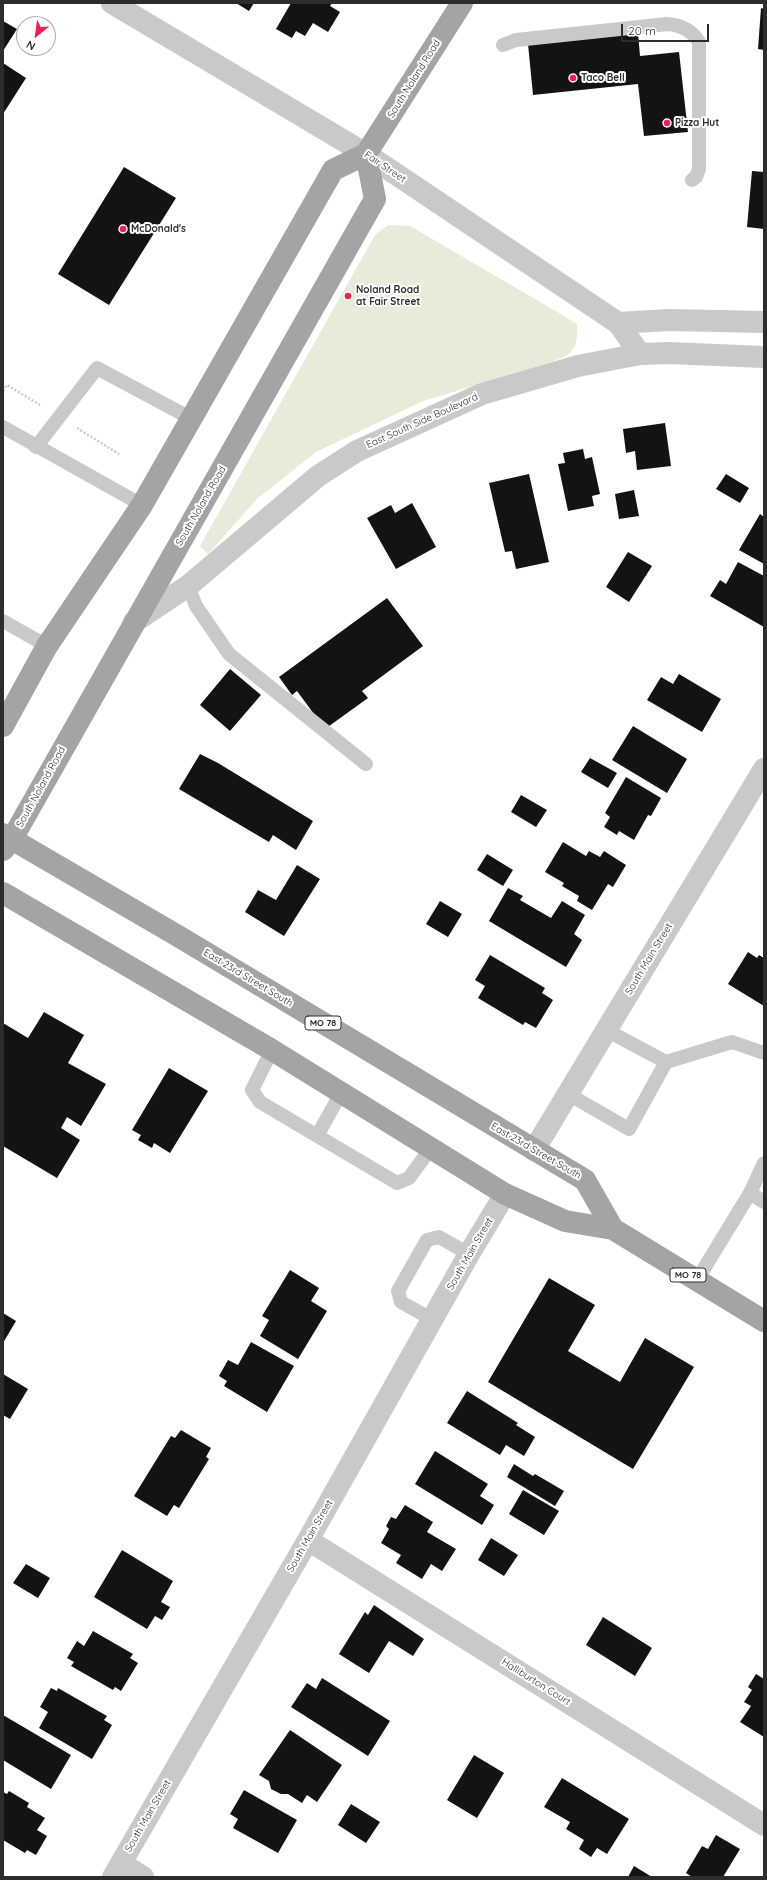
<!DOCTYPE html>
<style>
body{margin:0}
#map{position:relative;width:767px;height:1880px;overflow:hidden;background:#fff;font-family:Quicksand,sans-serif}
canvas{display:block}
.frame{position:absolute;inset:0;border:4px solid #2c2c2c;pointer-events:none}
.north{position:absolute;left:16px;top:16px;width:40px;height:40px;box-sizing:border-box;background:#fff;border:1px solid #ababab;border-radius:50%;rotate:209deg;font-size:11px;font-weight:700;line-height:16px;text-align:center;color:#2c2c2c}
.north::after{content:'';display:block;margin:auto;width:14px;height:18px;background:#f61c50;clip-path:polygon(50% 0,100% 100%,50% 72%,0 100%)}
.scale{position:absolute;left:621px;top:24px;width:88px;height:18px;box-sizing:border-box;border:2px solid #2c2c2c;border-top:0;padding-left:5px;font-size:12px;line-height:14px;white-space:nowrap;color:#2c2c2c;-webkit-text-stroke:3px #fff;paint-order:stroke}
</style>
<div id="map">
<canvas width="767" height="1880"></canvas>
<div class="frame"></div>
<div class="north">N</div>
<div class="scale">20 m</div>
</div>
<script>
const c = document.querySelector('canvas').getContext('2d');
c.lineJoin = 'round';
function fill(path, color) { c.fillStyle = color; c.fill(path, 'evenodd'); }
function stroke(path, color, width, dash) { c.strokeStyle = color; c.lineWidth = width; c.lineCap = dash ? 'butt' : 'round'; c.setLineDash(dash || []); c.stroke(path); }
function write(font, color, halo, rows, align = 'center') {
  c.font = font + ' Quicksand,sans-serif'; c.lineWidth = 4; c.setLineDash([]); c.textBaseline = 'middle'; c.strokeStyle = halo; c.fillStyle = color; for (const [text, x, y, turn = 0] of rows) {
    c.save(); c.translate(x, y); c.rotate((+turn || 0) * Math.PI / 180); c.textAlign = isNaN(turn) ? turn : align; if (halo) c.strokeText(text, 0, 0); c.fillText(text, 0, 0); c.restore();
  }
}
fill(new Path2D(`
 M388,225L410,226L559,313L577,324C579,350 571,355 549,363L423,401L316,452L257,499L208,554L200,546L375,235Z`), '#e6ecd8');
fill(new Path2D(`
 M236,3H254L249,11Z
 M291,3H332L330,6L340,12L328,32L313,23L305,36L296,31L292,38L276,29Z
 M761,8L764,9V50L758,49Z
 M3,21L17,29L3,51Z
 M638,33L640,56L679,52L688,132L644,136L638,84L533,95L528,44Z
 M3,63L26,78L3,114Z
 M124,167L176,198L109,305L58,274Z
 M752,171L764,172V229L747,227Z
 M665,423L671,466L637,470L635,451L626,453L623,429Z
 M583,449L585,459L592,457L600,494L592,496L594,506L568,511L558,464L565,463L563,453Z
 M529,474L549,562L516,569L512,551L505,552L489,483Z
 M726,474L749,488L740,503L716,489Z
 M634,490L639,516L619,519L615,494Z
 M412,503L436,547L396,569L367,518L391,505L395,513Z
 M760,514L764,517V564L739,550Z
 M628,552L652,566L629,602L606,587Z
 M738,562L764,576V627L710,596L720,580L726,584Z
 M387,598L423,646L362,691L368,698L325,729L297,691L292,695L279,677Z
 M230,669L261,695L230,731L200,705Z
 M679,674L721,699L702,732L647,700L661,677L673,684Z
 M633,726L687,759L667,793L612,760Z
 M200,754L218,763L313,821L296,850L273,835L269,842L179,789Z
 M590,758L617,773L608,788L581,772Z
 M626,777L661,798L651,816L648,815L634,840L619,831L617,835L604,827L610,817L605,813Z
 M521,795L547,810L536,827L511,812Z
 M563,842L586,856L589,851L600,857L604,851L626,865L613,887L608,884L592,910L577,901L579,896L562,886L564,883L545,872Z
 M487,854L513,870L503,886L477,870Z
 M297,865L320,879L284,936L245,912L258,890L276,900Z
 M508,888L523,896L520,900L551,918L562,901L585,915L574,934L582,940L566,967L489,921Z
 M440,901L462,914L448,937L426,924Z
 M748,952L757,958L759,955L764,958V1006L728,984Z
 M490,955L545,988L542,993L553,1000L536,1028L525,1022L523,1025L478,998L485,986L475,980Z
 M44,1012L84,1035L68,1063L106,1084L81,1126L67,1117L61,1128L80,1140L57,1178L3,1146V1023L28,1038Z
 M169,1068L208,1091L170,1153L154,1143L152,1148L138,1140L141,1135L132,1130Z
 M290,1270L319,1288L311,1301L327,1311L298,1359L260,1336L269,1320L262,1316Z
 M549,1278L595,1305L568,1351L620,1382L645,1338L694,1367L633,1469L488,1382Z
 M3,1313L16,1321L3,1343Z
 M251,1342L294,1366L267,1412L224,1386L227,1381L219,1376L228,1360L238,1365Z
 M3,1374L28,1389L10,1419L3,1415Z
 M467,1391L518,1423L516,1425L535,1437L524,1456L506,1445L500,1455L447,1423Z
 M181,1430L211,1448L206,1457L209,1459L179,1508L174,1505L167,1516L134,1496L171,1436L175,1438Z
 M435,1451L488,1484L480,1496L494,1505L482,1525L415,1484Z
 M514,1464L533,1476L535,1474L564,1491L555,1506L507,1477Z
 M523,1490L559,1511L544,1535L509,1514Z
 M405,1505L433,1522L427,1532L456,1549L442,1571L431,1564L422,1579L396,1563L401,1555L381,1543L389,1529L386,1526L391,1517L396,1519Z
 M491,1538L518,1555L504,1576L478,1560Z
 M122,1550L173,1581L161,1602L170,1607L162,1620L155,1616L147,1629L94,1597Z
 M26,1564L50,1578L38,1598L13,1583Z
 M374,1605L424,1639L413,1656L389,1641L369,1673L339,1654L365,1612L368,1615Z
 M603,1617L652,1648L635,1676L586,1645Z
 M93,1631L133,1654L130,1658L138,1663L121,1691L115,1687L113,1690L71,1666L74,1662L67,1658L77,1641L84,1646Z
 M756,1674L764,1679V1737L740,1722L751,1706L744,1702L752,1690L748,1687Z
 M322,1678L390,1721L368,1756L291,1707L307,1683L316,1689Z
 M51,1688L57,1691L58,1688L107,1716L104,1720L112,1725L92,1759L39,1728L48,1712L40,1707Z
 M3,1715L71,1755L51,1789L3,1760Z
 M290,1730L342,1765L317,1802L307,1795L302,1803L288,1794H281L271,1789L269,1781L259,1775Z
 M474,1755L504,1773L477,1818L447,1800Z
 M562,1778L629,1819L607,1854L597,1848L591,1857L579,1849L584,1840L566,1829L570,1822L544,1807Z
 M244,1790L297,1820L278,1853L233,1828L238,1819L230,1814Z
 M9,1791L29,1803L27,1807L45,1818L37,1830L47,1836L36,1855L27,1850L25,1853L3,1840V1792L7,1794Z
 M351,1804L380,1822L366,1843L338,1825Z
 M716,1835L740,1849L723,1877H692L686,1873L702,1846L708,1849Z
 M634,1866L652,1877H628Z`), '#131313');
stroke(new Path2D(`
 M3,391L7,385L40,405
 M77,428L119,454`), '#c9c9c9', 2.5, [2, 2]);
stroke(new Path2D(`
 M503,45L516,40L667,24C681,25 692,30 699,42V169L696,177L692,180
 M3,427L142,505
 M36,447L97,368L192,419
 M188,586L196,606L229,654L366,764
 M3,621L47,646
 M272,1050L252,1090L260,1102L397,1183L409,1178L431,1148
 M666,1062L732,1042L764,1053
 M568,1094L629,1129L666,1062L606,1030
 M317,1136L341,1093
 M750,1193L764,1163
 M697,1280L750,1193L764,1202
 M433,1320L401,1302L398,1291L427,1240L439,1237L469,1254`), '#c9c9c9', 14);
stroke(new Path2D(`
 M112,3L366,154L618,323L640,354
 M618,323L669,320L764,322
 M134,622L188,586L318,476L357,451L482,394L578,366L640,354L669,353L764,357
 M534,1150L764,769
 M308,1540L764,1825
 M121,1863L143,1877
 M113,1877L308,1540L469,1254L505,1194`), '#c9c9c9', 22);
stroke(new Path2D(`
 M3,726L47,646L142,505L333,170L366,154L462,3
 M3,834L178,936L585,1180L613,1229
 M3,850L12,839L375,199L366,154
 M3,893L272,1050L505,1194L565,1221L613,1229L764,1321`), '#a4a4a4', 22);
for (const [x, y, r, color] of [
 [573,78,4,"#f61c50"],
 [667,123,4,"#f61c50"],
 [123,229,4,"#f61c50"],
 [348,296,4,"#f61c50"]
]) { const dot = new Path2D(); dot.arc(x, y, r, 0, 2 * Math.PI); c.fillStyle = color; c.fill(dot); stroke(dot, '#fff', 1.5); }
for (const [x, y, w] of [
 [323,1023,36],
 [688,1275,36]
]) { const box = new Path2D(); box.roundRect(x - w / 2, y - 7, w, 14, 3); c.fillStyle = '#fff'; c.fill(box); stroke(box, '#2c2c2c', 1); }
write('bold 9px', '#2c2c2c', null, [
 ["MO 78",323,1023],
 ["MO 78",688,1275]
]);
write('bold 10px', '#2c2c2c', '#fff', [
 ["Taco Bell",581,78],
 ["Pizza Hut",675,123],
 ["McDonald's",131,229],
 ["Noland Road",356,290],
 ["at Fair Street",356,302]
], 'left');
write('10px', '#2c2c2c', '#fff', [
 ["South Noland Road",414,79,-58],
 ["Fair Street",385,167,34],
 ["East South Side Boulevard",422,421,-24],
 ["South Noland Road",201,506,-60],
 ["South Noland Road",41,787,-61],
 ["South Main Street",649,959,-59],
 ["East 23rd Street South",248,978,31],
 ["East 23rd Street South",536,1151,30],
 ["South Main Street",470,1254,-60],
 ["South Main Street",310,1536,-60],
 ["Halliburton Court",536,1682,32],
 ["South Main Street",148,1816,-60]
]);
</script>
